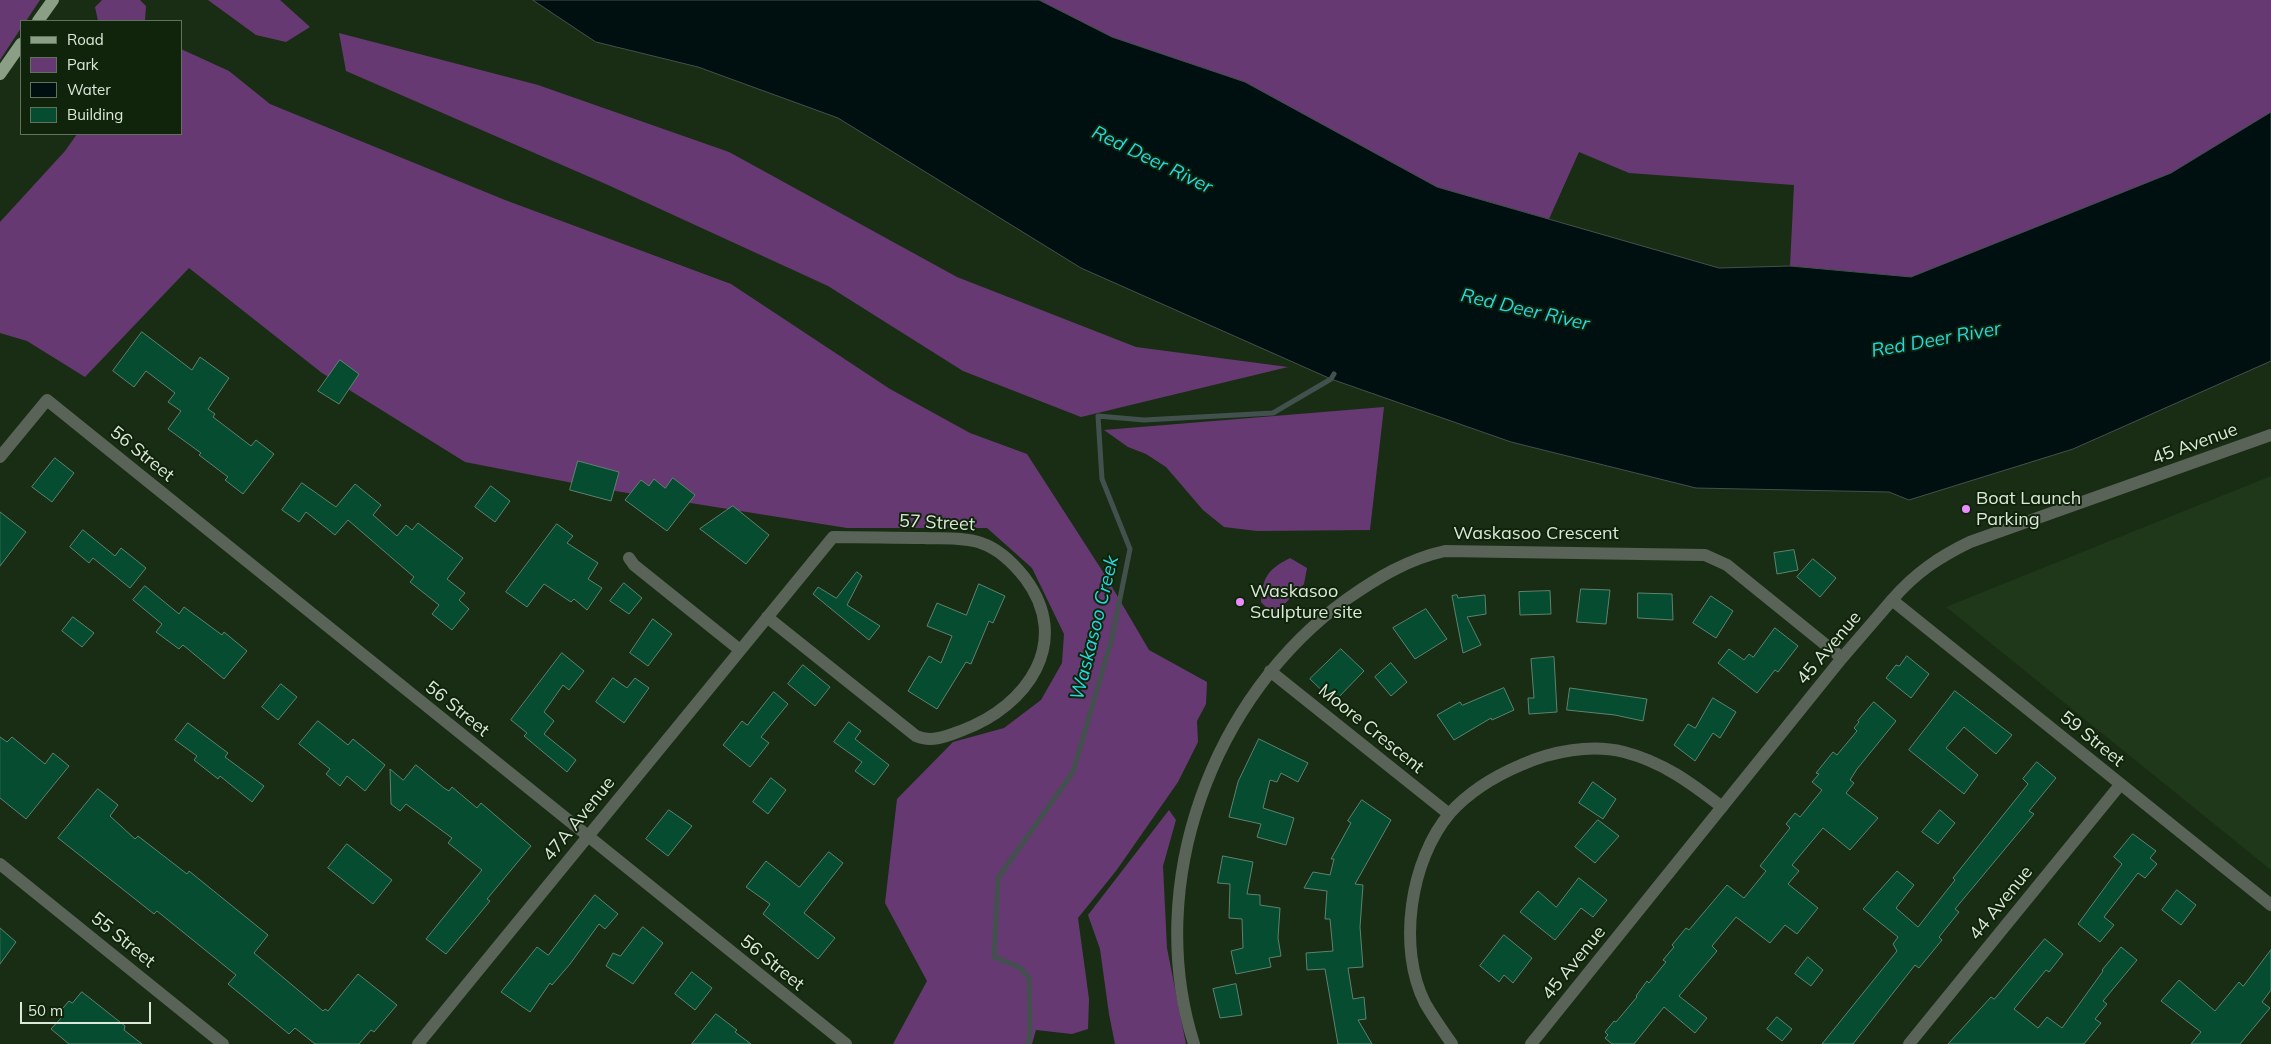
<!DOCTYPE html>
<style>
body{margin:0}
#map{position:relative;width:2271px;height:1044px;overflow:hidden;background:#192d15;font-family:Mulish,sans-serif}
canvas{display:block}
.legend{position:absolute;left:20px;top:20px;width:162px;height:115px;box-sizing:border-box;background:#10230b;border:1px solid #62725d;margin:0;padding:6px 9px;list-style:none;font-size:15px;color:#dce9d9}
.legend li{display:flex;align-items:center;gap:10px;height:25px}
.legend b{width:25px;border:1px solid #62725d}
.scale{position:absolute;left:20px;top:1002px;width:131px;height:22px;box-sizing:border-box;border:2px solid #dce9d9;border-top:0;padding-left:6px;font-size:15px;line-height:18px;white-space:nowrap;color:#dce9d9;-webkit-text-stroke:4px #10230b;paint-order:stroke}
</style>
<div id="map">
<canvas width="2271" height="1044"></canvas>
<ul class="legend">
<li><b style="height:6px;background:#8a9f86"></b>Road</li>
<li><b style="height:14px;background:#673972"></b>Park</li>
<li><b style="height:14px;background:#001011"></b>Water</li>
<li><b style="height:14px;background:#054c30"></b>Building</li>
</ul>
<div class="scale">50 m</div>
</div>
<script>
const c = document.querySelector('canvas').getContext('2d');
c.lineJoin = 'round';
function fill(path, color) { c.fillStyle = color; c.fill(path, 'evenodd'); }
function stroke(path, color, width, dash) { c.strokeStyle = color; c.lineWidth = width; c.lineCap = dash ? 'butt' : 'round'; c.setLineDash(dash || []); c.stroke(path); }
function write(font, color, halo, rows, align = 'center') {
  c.font = font + ' Mulish,sans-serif'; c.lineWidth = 4; c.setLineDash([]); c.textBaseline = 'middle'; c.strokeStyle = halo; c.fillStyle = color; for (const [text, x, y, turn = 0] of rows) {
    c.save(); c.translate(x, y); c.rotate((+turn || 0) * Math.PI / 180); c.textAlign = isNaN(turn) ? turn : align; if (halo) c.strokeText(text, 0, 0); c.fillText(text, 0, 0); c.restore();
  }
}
fill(new Path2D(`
 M2271,476V870L1946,607Z`), '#1f3819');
fill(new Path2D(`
 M0,0H40L26,21H21V28L0,60Z
 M102,0H140L146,6L145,21H98L95,7Z
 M208,0H280L310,27L286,42L256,35Z
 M1039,0H2271V112L2171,173L1911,277L1790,266L1794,185L1629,173L1579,152L1549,219L1437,187L1245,82L1112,37Z
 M339,33L538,85L729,152L957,277L1136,347L1288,367L1081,417L963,371L828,286L608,185L346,71Z
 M181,49L229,71L270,104L505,200L731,284L890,389L970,433L1027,454L1105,575L1149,650L1207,682L1206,704L1197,721L1198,742L1178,782L1116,871L1078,918L1089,999L1088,1029L1072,1034L1036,1030L1032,1044H893L927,981L885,903L897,799L953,742L1004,728L1041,700L1062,663L1064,634L1032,568L987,528H847L609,490L465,462L322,373L189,268L85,377L27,341L0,333V222L65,151L77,134H181Z
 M1384,407L1370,530L1257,531L1224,527L1203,510L1166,467L1146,454L1128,447L1104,430Z
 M1290,558L1307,568L1304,584L1274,615L1261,602C1263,577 1267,570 1290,558Z
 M1169,810L1176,820L1163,866L1167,948L1186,1044H1115L1109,1014L1100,949L1088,915Z`), '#673972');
const water = new Path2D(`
 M533,0H1039L1112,37L1245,82L1437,187L1719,268L1790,266L1911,277L2171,173L2271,112V361L2073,449L1909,500L1889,492L1696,488L1511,442L1331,379L1081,268L838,118L698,67L596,42Z`);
fill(water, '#001011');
stroke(water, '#42514d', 1);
stroke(new Path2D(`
 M1028,1044L1030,1030L1029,978L1019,967L994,957L998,878L1073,772L1112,638L1130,549L1102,479L1098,416L1144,420L1273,413L1331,379L1334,374`), '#42514d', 5);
const building = new Path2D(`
 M142,332L192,370L200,357L229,378L208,409L215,414L213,417L251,446L256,440L274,454L243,494L225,480L228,477L199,455L201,453L168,429L181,411L168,402L175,393L146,371L134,387L113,371Z
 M340,360L359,374L339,404L318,391Z
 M55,458L74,473L52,502L32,487Z
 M578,461L619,472L611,501L570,490Z
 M673,478L695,495L667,531L625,500L641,480L649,486L654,479L665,488Z
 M302,483L336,507L355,484L381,505L373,515L397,536L406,525L412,530L418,523L463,558L447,579L465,593L459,600L469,609L452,630L432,614L439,605L410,582L414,577L348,520L335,535L306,512L299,522L282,510Z
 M491,486L510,501L495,522L475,507Z
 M733,506L769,535L746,564L700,529Z
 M0,512L26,532L0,566Z
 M557,524L573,536L567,543L598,563L588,579L602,588L587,610L574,599L571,602L544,584L527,607L506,592Z
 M83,530L115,556L121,548L146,568L130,588L93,558L89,563L70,547Z
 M1794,550L1798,570L1777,574L1774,553Z
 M1813,559L1836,578L1820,597L1797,577Z
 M857,572L862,576L847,605L880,626L869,640L813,594L818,587L836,598Z
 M624,583L642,598L629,614L610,601Z
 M979,584L1005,596L993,623L989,621L971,664L966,662L937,709L908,691L929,656L941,663L952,636L927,626L937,603L966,615Z
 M145,586L179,614L184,607L222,635L224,632L247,651L224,679L183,645L179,649L156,632L162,624L133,600Z
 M1581,589L1610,590L1606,624L1577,622Z
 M1550,591L1551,614L1520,615L1519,592Z
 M1638,593L1672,594L1673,620L1638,618Z
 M1457,595L1458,598L1485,595L1486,614L1467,617L1481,645L1463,653L1452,596Z
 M1711,596L1733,611L1716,638L1693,623Z
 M1426,609L1447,639L1415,659L1393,628Z
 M73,617L94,633L82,647L62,631Z
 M653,619L672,634L648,666L630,653Z
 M1775,628L1798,646L1778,672L1775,670L1757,693L1718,663L1729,649L1744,660L1749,654L1753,657Z
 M1341,649L1364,671L1334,702L1310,679Z
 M562,653L584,671L569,690L563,685L544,712L554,721L544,734L576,760L567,772L524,736L527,733L511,720Z
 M1907,656L1929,674L1911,698L1886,678L1896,665L1899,666Z
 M1554,657L1557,712L1529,714L1528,698H1534L1531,659Z
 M1391,663L1407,682L1391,696L1375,677Z
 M803,665L830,687L815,706L788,684Z
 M613,678L627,688L635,678L649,688L624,723L596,702Z
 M281,684L297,697L278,720L262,707Z
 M1504,688L1514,710L1492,720L1491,718L1454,740L1437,715L1460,702L1462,705Z
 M1570,688L1647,699L1643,721L1615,715L1567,710Z
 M1955,691L2012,735L1996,754L1964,727L1946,748L1978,775L1964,794L1909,750Z
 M774,692L788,704L761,737L769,743L750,767L723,745L742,721L747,725Z
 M1713,698L1736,712L1720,738L1713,733L1695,761L1674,745L1688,724L1695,728Z
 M1874,702L1896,721L1857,769L1850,780L1854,783L1846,793L1878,818L1850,850L1823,828L1792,865L1799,871L1788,884L1818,908L1797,934L1785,925L1770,943L1736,917L1712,946L1717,951L1679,996L1707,1018L1695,1033L1664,1007L1634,1044H1612L1605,1038L1608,1035L1605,1032L1614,1021L1616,1022L1637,997L1636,996L1647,981L1649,983L1666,962L1663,960L1674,947L1672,945L1686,928L1689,930L1727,885L1744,898L1766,871L1760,866L1790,828L1786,824L1795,813L1800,817L1822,790L1812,782L1819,774L1816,773L1833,752L1837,755L1857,731L1854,728L1859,722L1858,721Z
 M318,721L348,745L353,739L385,765L365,791L347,776L340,786L326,774L330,769L299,744Z
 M849,722L861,731L855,739L889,765L874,785L855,771L862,762L834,742Z
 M188,723L228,753L225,757L264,786L252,802L220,776L218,779L194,760L197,756L175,740Z
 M0,737L7,742L12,737L45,764L53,753L69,766L26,819L0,798Z
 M1259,739L1308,763L1298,782L1281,773L1277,782L1270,780L1263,808L1294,818L1286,845L1257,837L1261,824L1229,817L1238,782Z
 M2037,762L2056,778L2029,811L2034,814L1955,909L1959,912L1939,937L1942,940L1919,968L1915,965L1853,1044H1822L1897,951L1893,944L1898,937L1863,909L1897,871L1914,885L1896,908L1918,927L1955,880L1953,878L2028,784L2023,779Z
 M416,765L444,788L449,791L452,787L477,808L481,803L531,846L487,899L490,901L446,954L426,939L482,870L448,843L452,838L406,804L400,811L391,804L390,769L403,780Z
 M771,778L786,790L768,814L753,802Z
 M1593,782L1616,799L1603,819L1579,803Z
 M98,789L118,805L110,816L135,839L138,836L187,874L189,871L268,935L254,953L323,1011L325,1009L328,1011L358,974L397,1005L374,1032L371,1030L359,1044H315L295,1028L289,1034L228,984L236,975L157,911L154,914L58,838Z
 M1362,800L1391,820L1355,884L1363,885L1360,927L1363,967L1348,968L1353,999L1364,997L1366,1019L1358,1020L1372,1044H1338L1325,969L1307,970L1306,953L1333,951L1330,919H1325L1327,891L1304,888L1313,872L1330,875L1334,859H1331L1351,823L1348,821Z
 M669,810L692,826L668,856L646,839Z
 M1940,810L1955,823L1938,844L1922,832Z
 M1598,820L1619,836L1595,863L1575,847Z
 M2133,834L2156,851L2150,858L2157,864L2145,878L2138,873L2104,917L2114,925L2100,942L2078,924L2122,864L2114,857Z
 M347,844L392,880L373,904L328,868Z
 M829,852L843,863L804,913L835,938L818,959L763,914L770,904L746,887L766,861L799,887Z
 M1223,856L1253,862L1247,894L1260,895V905L1280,908L1278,938L1281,956L1269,958L1271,967L1236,974L1231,951L1243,948L1242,919L1229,918L1230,884L1218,883Z
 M1579,878L1607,900L1593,917L1581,908L1555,940L1520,912L1538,891L1556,907Z
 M2177,890L2196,905L2181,925L2162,910Z
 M595,895L618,914L605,929L599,924L570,964L552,985L550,983L530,1012L501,992L537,947L548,955Z
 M643,927L663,943L633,984L606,966L613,953L620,956Z
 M0,928L16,942L0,964Z
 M1504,935L1532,958L1513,983L1504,975L1499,982L1480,966Z
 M2045,939L2063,954L2049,972L2046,970L2014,1009L2038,1028L2047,1017L2062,1028L2103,971L2102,970L2121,947L2137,960L2103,1001L2107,1004L2095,1019L2101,1023L2084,1044H1948L1991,997L1994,999Z
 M2271,950V990L2262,1002L2270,1008L2240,1044H2191L2201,1032L2161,1001L2179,980L2215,1011L2239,982L2243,986Z
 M1808,957L1823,970L1811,986L1795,974Z
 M692,972L712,988L695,1010L675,994Z
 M1236,984L1242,1015L1220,1018L1213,989Z
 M82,992L125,1026L124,1030L142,1044H69L51,1029L62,1017L57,1015L69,1001L72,1003Z
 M716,1014L737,1030L735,1032L751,1044H692Z
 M1777,1017L1792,1029L1782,1041L1767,1029Z`);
fill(building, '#054c30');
stroke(building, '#5e826e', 1);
stroke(new Path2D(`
 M0,457L47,400L846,1044
 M629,558L634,565L740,650
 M1892,600C1915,573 1939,557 1970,542L2271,435
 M1270,671L1449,814
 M418,1044L833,537C864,537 894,538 924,538C943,539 963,537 981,543C999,549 1014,564 1025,578C1073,642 1027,706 963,730C947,736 932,743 916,736L767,617
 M1194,1044C1143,884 1212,696 1347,599C1377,578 1408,559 1445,551L1705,555L1727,565L1842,658
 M1452,1044C1443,1031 1433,1017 1425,1003C1397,948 1410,860 1450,813C1469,792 1495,776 1521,765C1552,751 1591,744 1624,752C1663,762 1691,783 1722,807
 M1909,1044L2120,785`), '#596357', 12);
stroke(new Path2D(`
 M0,864L223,1044
 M1531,1044L1842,658L1892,600L2271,905`), '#596357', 12);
stroke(new Path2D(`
 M38,21L53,0
 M0,74L21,44`), '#8a9f86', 12);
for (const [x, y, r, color] of [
 [1966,509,5,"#e98dfe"],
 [1240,602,5,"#e98dfe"]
]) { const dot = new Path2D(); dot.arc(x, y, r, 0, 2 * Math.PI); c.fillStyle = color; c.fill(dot); stroke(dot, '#10230b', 2); }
write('18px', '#dce9d9', '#10230b', [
 ["45 Avenue",2195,444,-20],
 ["56 Street",142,454,39],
 ["57 Street",937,523,3],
 ["Waskasoo Crescent",1536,534],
 ["45 Avenue",1829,648,-50],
 ["56 Street",457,709,39],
 ["Moore Crescent",1371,729,39],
 ["59 Street",2092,739,39],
 ["47A Avenue",579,819,-51],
 ["44 Avenue",2001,903,-51],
 ["55 Street",123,940,39],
 ["56 Street",772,963,39],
 ["45 Avenue",1574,963,-51]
]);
write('18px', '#dce9d9', '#10230b', [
 ["Boat Launch",1976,499],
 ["Parking",1976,520],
 ["Waskasoo",1250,592],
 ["Sculpture site",1250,613]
], 'left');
write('italic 19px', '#25d8e1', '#10230b', [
 ["Red Deer River",1152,160,26],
 ["Red Deer River",1525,310,13],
 ["Red Deer River",1936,340,-10],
 ["Waskasoo Creek",1095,628,-76]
]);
</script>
